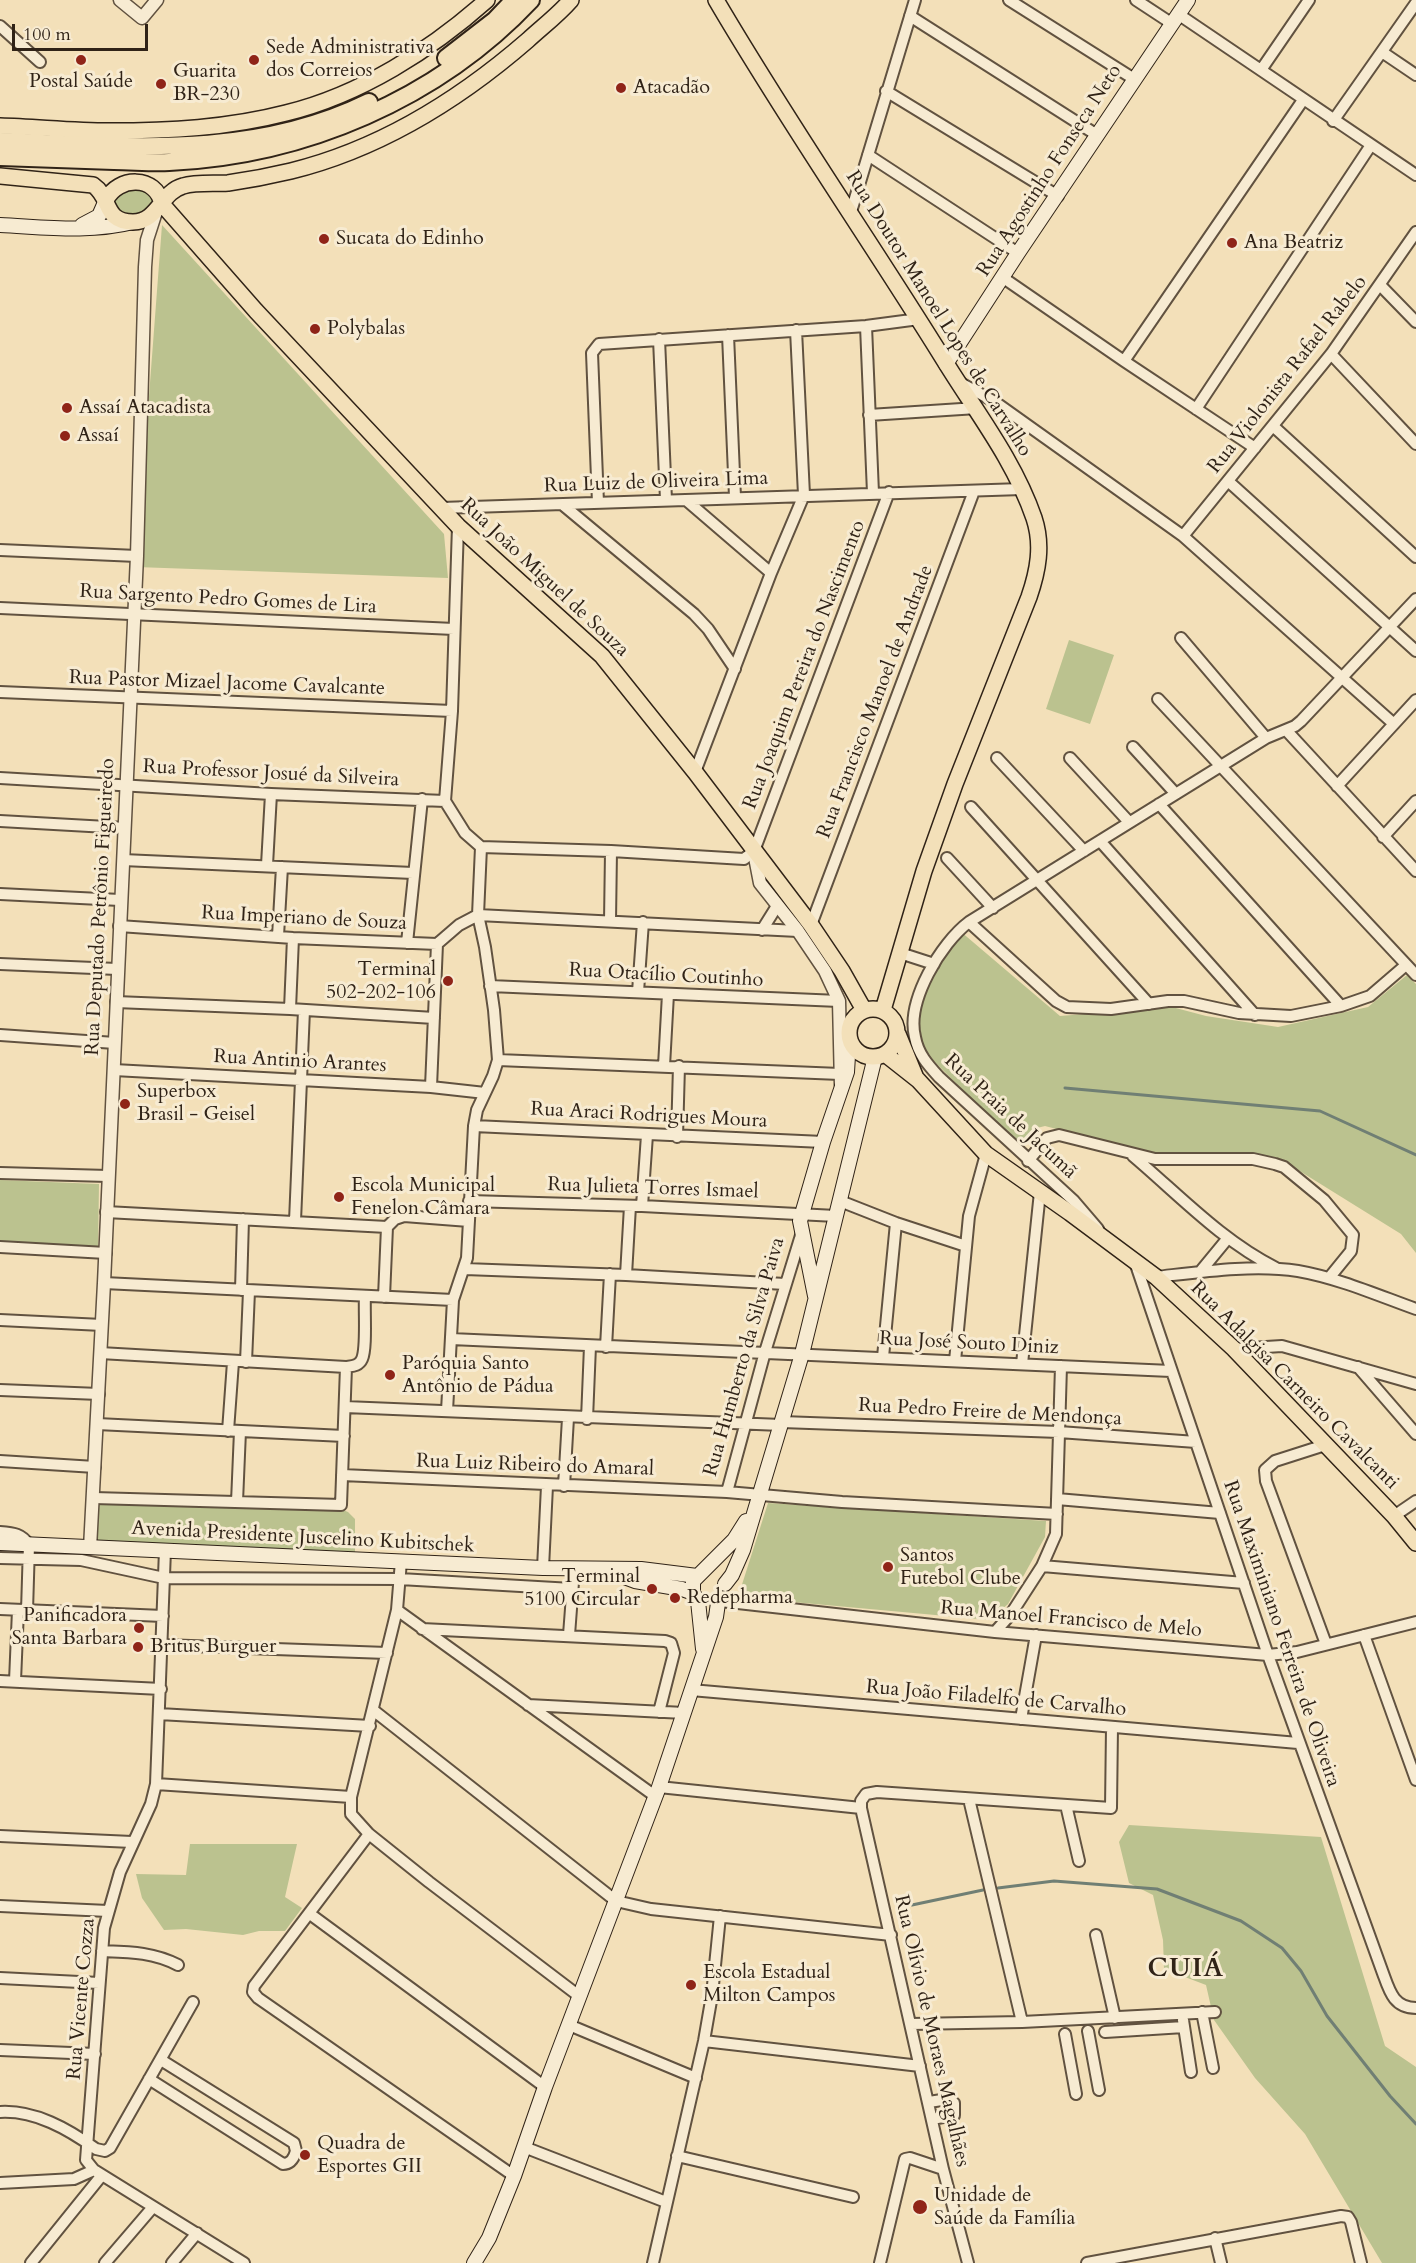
<!DOCTYPE html>
<meta charset="utf-8">
<style>
body{margin:0}
#map{position:relative;width:1416px;height:2263px;overflow:hidden;background:#f3e0b9;font-family:Cardo,serif}
canvas{display:block}
.scale{position:absolute;left:12px;top:24px;width:136px;height:27px;box-sizing:border-box;border:3px solid #302317;border-top:0;padding-left:8px;font-size:18px;line-height:21px;white-space:nowrap;color:#302317;-webkit-text-stroke:4px #f7ebd2;paint-order:stroke}
</style>
<div id="map">
<canvas width="1416" height="2263"></canvas>
<div class="scale">100 m</div>
</div>
<script>
const c = document.querySelector('canvas').getContext('2d');
c.lineJoin = 'round';
function fill(path, color) { c.fillStyle = color; c.fill(path, 'evenodd'); }
function stroke(path, color, width, dash) { c.strokeStyle = color; c.lineWidth = width; c.lineCap = dash ? 'butt' : 'round'; c.setLineDash(dash || []); c.stroke(path); }
function write(font, color, halo, rows, align = 'center') {
  c.font = font + ' Cardo,serif'; c.lineWidth = 6; c.setLineDash([]); c.textBaseline = 'middle'; c.strokeStyle = halo; c.fillStyle = color; for (const [text, x, y, turn = 0] of rows) {
    c.save(); c.translate(x, y); c.rotate((+turn || 0) * Math.PI / 180); c.textAlign = isNaN(turn) ? turn : align; if (halo) c.strokeText(text, 0, 0); c.fillText(text, 0, 0); c.restore();
  }
}
fill(new Path2D(`
 M148,189L154,202L149,210L132,217L115,211L113,196L118,191Z
 M162,225L444,534L448,578L136,567Z
 M1069,640L1114,655L1090,724L1046,709Z
 M960,931L1060,1016L1172,1007L1206,1016L1278,1027L1368,1007L1407,975L1416,984V1253L1401,1234L1290,1165L1156,1155L1045,1126L1037,1128L1018,1146L910,1037L918,999Z
 M0,1180L99,1184L98,1249L0,1244Z
 M96,1502L343,1510L348,1512L355,1519V1554L96,1542Z
 M768,1503L1046,1521L1045,1537L1008,1604L990,1620L738,1597Z
 M1129,1825L1321,1837L1385,2046L1416,2067V2263H1382L1305,2134L1255,2078L1214,2020L1206,1985L1164,1969L1163,1940L1153,1895L1129,1883L1119,1842Z
 M190,1844H297L285,1897L302,1908L285,1931H259L243,1935L186,1929L164,1930L142,1898L136,1874L186,1875Z`), '#bbc28f');
stroke(new Path2D(`
 M1065,1088L1320,1111L1416,1155
 M998,1888L1054,1881L1157,1889L1241,1921L1282,1948L1301,1971L1327,2016L1390,2096L1416,2124
 M912,1905L983,1890`), '#707f74', 3);
const minor = new Path2D(`
 M1009,0L1134,79
 M1136,0L1171,23
 M1178,14L1416,175
 M910,16L1097,135
 M0,26L40,62
 M1382,52L1416,75
 M1261,70L1309,0
 M886,91L1058,196
 M1333,121L1416,3
 M868,155L1018,253
 M850,215L915,0
 M1002,277L1124,361L1255,448
 M1380,285L1416,322
 M866,326L873,493
 M728,335L735,497
 M659,339L666,500
 M1331,354L1416,444
 M1124,361L1303,100
 M959,382L995,402L1183,536L1394,724
 M1196,409L1371,145
 M869,415L977,408
 M1273,426L1416,557
 M1228,481L1416,651
 M686,500L771,573
 M598,503L592,353L599,344L866,326L919,319
 M563,505L694,614L708,629L735,669
 M441,508L1022,489
 M1183,536L1331,354L1416,232
 M0,550L137,556
 M0,608L454,629
 M1181,638L1266,738
 M0,692L452,711
 M1158,699L1416,975
 M1286,730L1416,871
 M1133,747L1175,793
 M997,758L1084,851
 M1070,758L1129,822
 M695,772L771,573L804,495L796,330
 M0,778L271,794L445,801
 M1337,786L1416,700
 M445,801L452,711L458,526
 M445,801L465,833L481,847
 M1159,804L1341,1006
 M971,807L1149,1004
 M0,821L125,828
 M1383,837L1416,801
 M1100,841L1255,1015
 M481,847L611,851L744,859L754,851L889,492
 M947,858L993,908
 M123,860L413,873
 M267,865L271,794
 M0,894L120,900
 M610,921L611,851
 M969,922L1056,1001L1067,1007L1111,1009L1168,1001H1184L1239,1013L1291,1016L1341,1006L1370,996L1406,965
 M811,925L974,491
 M119,926L293,938L437,944L459,925L478,915L798,931
 M762,930L777,906
 M278,936L282,867
 M407,943L422,799
 M900,953L934,964
 M0,964L117,969
 M490,986L839,1001
 M638,992L643,922
 M116,1002L290,1009L434,1018
 M290,1009L293,938
 M0,1035L115,1043
 M498,1060L840,1074
 M664,1066L668,994
 M114,1070L431,1087L485,1093
 M431,1087L437,944
 M474,1126L823,1142
 M677,1137L679,1066
 M1133,1156C1179,1195 1222,1241 1276,1268
 M1028,1161L1047,1138L1059,1135L1155,1159H1253L1275,1164L1284,1167L1324,1200L1353,1235L1351,1251L1329,1278
 M0,1173L108,1176
 M469,1201L642,1206L836,1216
 M840,1201L896,1223L966,1246
 M642,1206L647,1135
 M106,1212L387,1227
 M295,1221L304,1010
 M1098,1229L1074,1201L939,1077C928,1065 918,1054 915,1037C906,1001 941,943 969,922L1266,738L1295,726L1301,721L1416,599
 M0,1247L106,1253
 M1135,1262L1268,1655L1384,1976C1390,1993 1395,2008 1416,2008
 M465,1269L626,1275L785,1284
 M1200,1272L1228,1238
 M626,1275L630,1206
 M1156,1277C1200,1272 1253,1264 1298,1271C1338,1278 1377,1295 1416,1309
 M104,1283L453,1300
 M241,1290L243,1219
 M384,1297L387,1227L395,1219L404,1216L469,1221
 M0,1320L102,1325
 M451,1339L1171,1371
 M606,1347L610,1274
 M1234,1349L1282,1346L1416,1384
 M100,1353L346,1367C352,1366 359,1366 362,1359C367,1348 364,1311 365,1296
 M883,1357L896,1223
 M955,1361L969,1216L986,1154
 M246,1362L249,1291
 M1022,1364L1040,1192
 M1358,1367L1416,1434
 M0,1390L99,1394
 M345,1407L781,1425
 M447,1411L453,1300L467,1258L474,1126L477,1110L493,1076L498,1060L494,1010L485,947L478,915L481,847
 M587,1419L590,1346
 M782,1422L1059,1432L1196,1442
 M97,1424L344,1436
 M228,1431L233,1362
 M1325,1445L1275,1461L1265,1470L1266,1481L1326,1644
 M0,1461L95,1467
 M342,1475L727,1492L842,1502L1057,1514
 M564,1486L568,1418
 M727,1492L765,1352L802,1232
 M94,1498L341,1505L346,1367
 M1057,1499L1220,1513
 M237,1502L240,1431
 M1394,1516L1416,1501
 M0,1532C14,1533 22,1534 29,1545L27,1611
 M165,1550L156,1784L151,1804L120,1872L104,1928L86,2160L94,2170L244,2263
 M0,1558L81,1560L164,1578L400,1579L572,1589
 M401,1561L397,1610L351,1797V1814L369,1834L429,1882L579,1996
 M1042,1566L1244,1583
 M543,1568L547,1486
 M720,1601L995,1632L1268,1655L1297,1652L1416,1622
 M0,1609L163,1616
 M397,1610L655,1796
 M422,1629L665,1641L671,1643L674,1653L659,1712
 M995,1632L1011,1614L1042,1566L1056,1534L1061,1366
 M569,1635L574,1569
 M1364,1635L1416,1780
 M163,1645L387,1653
 M0,1681L161,1689
 M15,1681L18,1610
 M691,1690L1298,1743
 M528,1705L684,1713
 M373,1710L616,1901L651,1909L891,1935
 M159,1714L370,1726
 M1021,1719L1036,1635
 M156,1784L351,1797
 M659,1787L861,1808
 M969,1799L1022,2022
 M1066,1805L1079,1861
 M369,1834L254,1986L253,1992L258,1998L514,2176
 M0,1836L132,1842
 M0,1906L108,1911
 M310,1914L545,2087
 M1096,1935L1115,2018
 M102,1951C129,1952 153,1952 178,1965
 M0,1978L99,1983
 M1202,2012L1213,2068
 M1183,2020L1191,2072
 M911,2024L1022,2022L1215,2012
 M569,2025L696,2078
 M1088,2031L1099,2090
 M1105,2032L1184,2027
 M1065,2034L1076,2094
 M704,2041L920,2066
 M0,2050L95,2054
 M149,2079L283,2164C291,2164 294,2158 296,2151L294,2143L161,2060
 M929,2102L948,2099L954,2103V2115L932,2119
 M0,2112C35,2110 68,2129 96,2149L105,2151L110,2148L193,2002
 M524,2147L666,2202
 M677,2156L853,2197
 M0,2183L74,2179L94,2170
 M1215,2238L1221,2263
 M31,2263L102,2175
 M105,2263L153,2207
 M172,2263L197,2233
 M653,2263L704,2041L712,1995L720,1916
 M880,2263L905,2159L910,2158L943,2169
 M968,2263L943,2169L861,1808V1801L866,1794L877,1792L1111,1808L1112,1727
 M1087,2263L1341,2216L1348,2217L1351,2222L1361,2263`);
const tertiary = new Path2D(`
 M120,0L142,18L157,0
 M754,852L760,883L798,931L825,971L839,1001L841,1085
 M90,1548L104,1283L137,556L145,267L147,240L156,212`);
const secondary = new Path2D(`
 M0,225C44,227 90,233 133,222
 M82,225L99,216L106,200
 M946,364L1018,253L1188,0
 M815,1296L800,1221L823,1142L847,1072L849,1039
 M0,1543L543,1568L641,1569L697,1576
 M611,1572L635,1581L682,1589L693,1593
 M725,1584L732,1575L743,1550L802,1354L875,1057
 M703,1649L698,1601L693,1593V1581L734,1540L746,1521
 M474,2263L489,2238L514,2176L545,2087L659,1787L716,1617L718,1603`);
const primary = new Path2D(`
 M716,0C788,123 869,239 944,360C976,412 1014,460 1034,518C1043,545 1038,571 1029,597L955,784L924,871L883,1010
 M0,126C36,127 73,131 109,131C169,131 228,128 286,113C360,95 431,50 487,0
 M0,176L93,185C112,198 103,222 133,222C158,222 161,192 183,186C196,182 214,184 228,183C249,180 270,176 291,171C380,149 459,100 528,40C542,27 558,15 571,0
 M106,200C118,176 156,175 162,204L256,311L458,526L602,656L695,772L811,925L842,971L864,1010
 M849 1033a24 24 0 1 1 48 0a24 24 0 1 1-48 0Z
 M898,1034L916,1078
 M885,1054L918,1080L986,1154L1070,1213L1156,1277L1234,1349L1394,1516L1416,1543`);
const trunk = new Path2D(`
 M446,58L495,20L514,0
 M0,141C126,146 251,160 369,102
 M0,157C38,158 76,160 114,161C132,161 151,163 169,162C304,156 438,99 531,0`);
stroke(minor, '#615240', 14);
stroke(tertiary, '#615240', 15);
stroke(secondary, '#302317', 16);
stroke(primary, '#302317', 18);
stroke(trunk, '#302317', 20);
stroke(minor, '#f7ebd2', 10);
stroke(tertiary, '#f7ebd2', 12);
stroke(secondary, '#f7ebd2', 14);
stroke(primary, '#f3e0b9', 15);
stroke(trunk, '#f3e0b9', 16);
for (const [x, y, r, color] of [
 [81,60,6,"#8f2418"],
 [254,60,6,"#8f2418"],
 [161,84,6,"#8f2418"],
 [621,88,6,"#8f2418"],
 [324,239,6,"#8f2418"],
 [1232,243,6,"#8f2418"],
 [315,329,6,"#8f2418"],
 [67,408,6,"#8f2418"],
 [65,436,6,"#8f2418"],
 [448,981,6,"#8f2418"],
 [125,1104,6,"#8f2418"],
 [339,1197,6,"#8f2418"],
 [390,1375,6,"#8f2418"],
 [888,1567,6,"#8f2418"],
 [652,1589,6,"#8f2418"],
 [675,1598,6,"#8f2418"],
 [139,1628,6,"#8f2418"],
 [138,1647,6,"#8f2418"],
 [691,1985,6,"#8f2418"],
 [305,2155,6,"#8f2418"],
 [920,2207,8,"#8f2418"]
]) { const dot = new Path2D(); dot.arc(x, y, r, 0, 2 * Math.PI); c.fillStyle = color; c.fill(dot); stroke(dot, '#f7ebd2', 2); }
write('20px', '#302317', '#f7ebd2', [
 ["Sede Administrativa",266,48],
 ["dos Correios",266,71],
 ["Guarita",173,72],
 ["BR-230",173,95],
 ["Postal Saúde",81,82,"center"],
 ["Atacadão",633,88],
 ["Sucata do Edinho",336,239],
 ["Ana Beatriz",1244,243],
 ["Polybalas",327,329],
 ["Assaí Atacadista",79,408],
 ["Assaí",77,436],
 ["Terminal",436,970,"right"],
 ["502-202-106",436,993,"right"],
 ["Superbox",137,1092],
 ["Brasil - Geisel",137,1115],
 ["Escola Municipal",351,1186],
 ["Fenelon Câmara",351,1209],
 ["Paróquia Santo",402,1364],
 ["Antônio de Pádua",402,1387],
 ["Santos",900,1556],
 ["Futebol Clube",900,1579],
 ["Terminal",640,1577,"right"],
 ["5100 Circular",640,1600,"right"],
 ["Redepharma",687,1598],
 ["Panificadora",127,1616,"right"],
 ["Santa Barbara",127,1639,"right"],
 ["Britus Burguer",150,1647],
 ["Escola Estadual",703,1973],
 ["Milton Campos",703,1996],
 ["Quadra de",317,2144],
 ["Esportes GII",317,2167],
 ["Unidade de",934,2196],
 ["Saúde da Família",934,2219]
], 'left');
write('20px', '#302317', '#f7ebd2', [
 ["Rua Agostinho Fonseca Neto",1050,171,-57],
 ["Rua Doutor Manoel Lopes de Carvalho",938,314,58],
 ["Rua Violonista Rafael Rabelo",1288,375,-52],
 ["Rua Luiz de Oliveira Lima",656,483,-2],
 ["Rua João Miguel de Souza",544,578,43],
 ["Rua Sargento Pedro Gomes de Lira",228,600,3],
 ["Rua Joaquim Pereira do Nascimento",805,665,-69],
 ["Rua Pastor Mizael Jacome Cavalcante",227,684,2],
 ["Rua Francisco Manoel de Andrade",876,702,-69],
 ["Rua Professor Josué da Silveira",271,774,3],
 ["Rua Deputado Petrônio Figueiredo",101,907,-87],
 ["Rua Imperiano de Souza",304,919,3],
 ["Rua Otacílio Coutinho",666,976,3],
 ["Rua Antinio Arantes",300,1062,3],
 ["Rua Araci Rodrigues Moura",649,1116,3],
 ["Rua Praia de Jacumã",1010,1117,43],
 ["Rua Julieta Torres Ismael",653,1189,2],
 ["Rua José Souto Diniz",969,1344,3],
 ["Rua Humberto da Silva Paiva",745,1357,-74],
 ["Rua Adalgisa Carneiro Cavalcanti",1294,1386,45],
 ["Rua Pedro Freire de Mendonça",990,1413,3],
 ["Rua Luiz Ribeiro do Amaral",535,1466,2],
 ["Avenida Presidente Juscelino Kubitschek",303,1538,3],
 ["Rua Manoel Francisco de Melo",1071,1620,5],
 ["Rua Maximiniano Ferreira de Oliveira",1281,1634,71],
 ["Rua João Filadelfo de Carvalho",996,1699,5],
 ["Rua Vicente Cozza",82,1999,-85],
 ["Rua Olívio de Moraes Magalhães",931,2031,77]
]);
c.letterSpacing = '1.5px';
write('bold 26px', '#302317', '#f7ebd2', [
 ["CUIÁ",1186,1970]
]);
c.letterSpacing = '0px';
</script>
